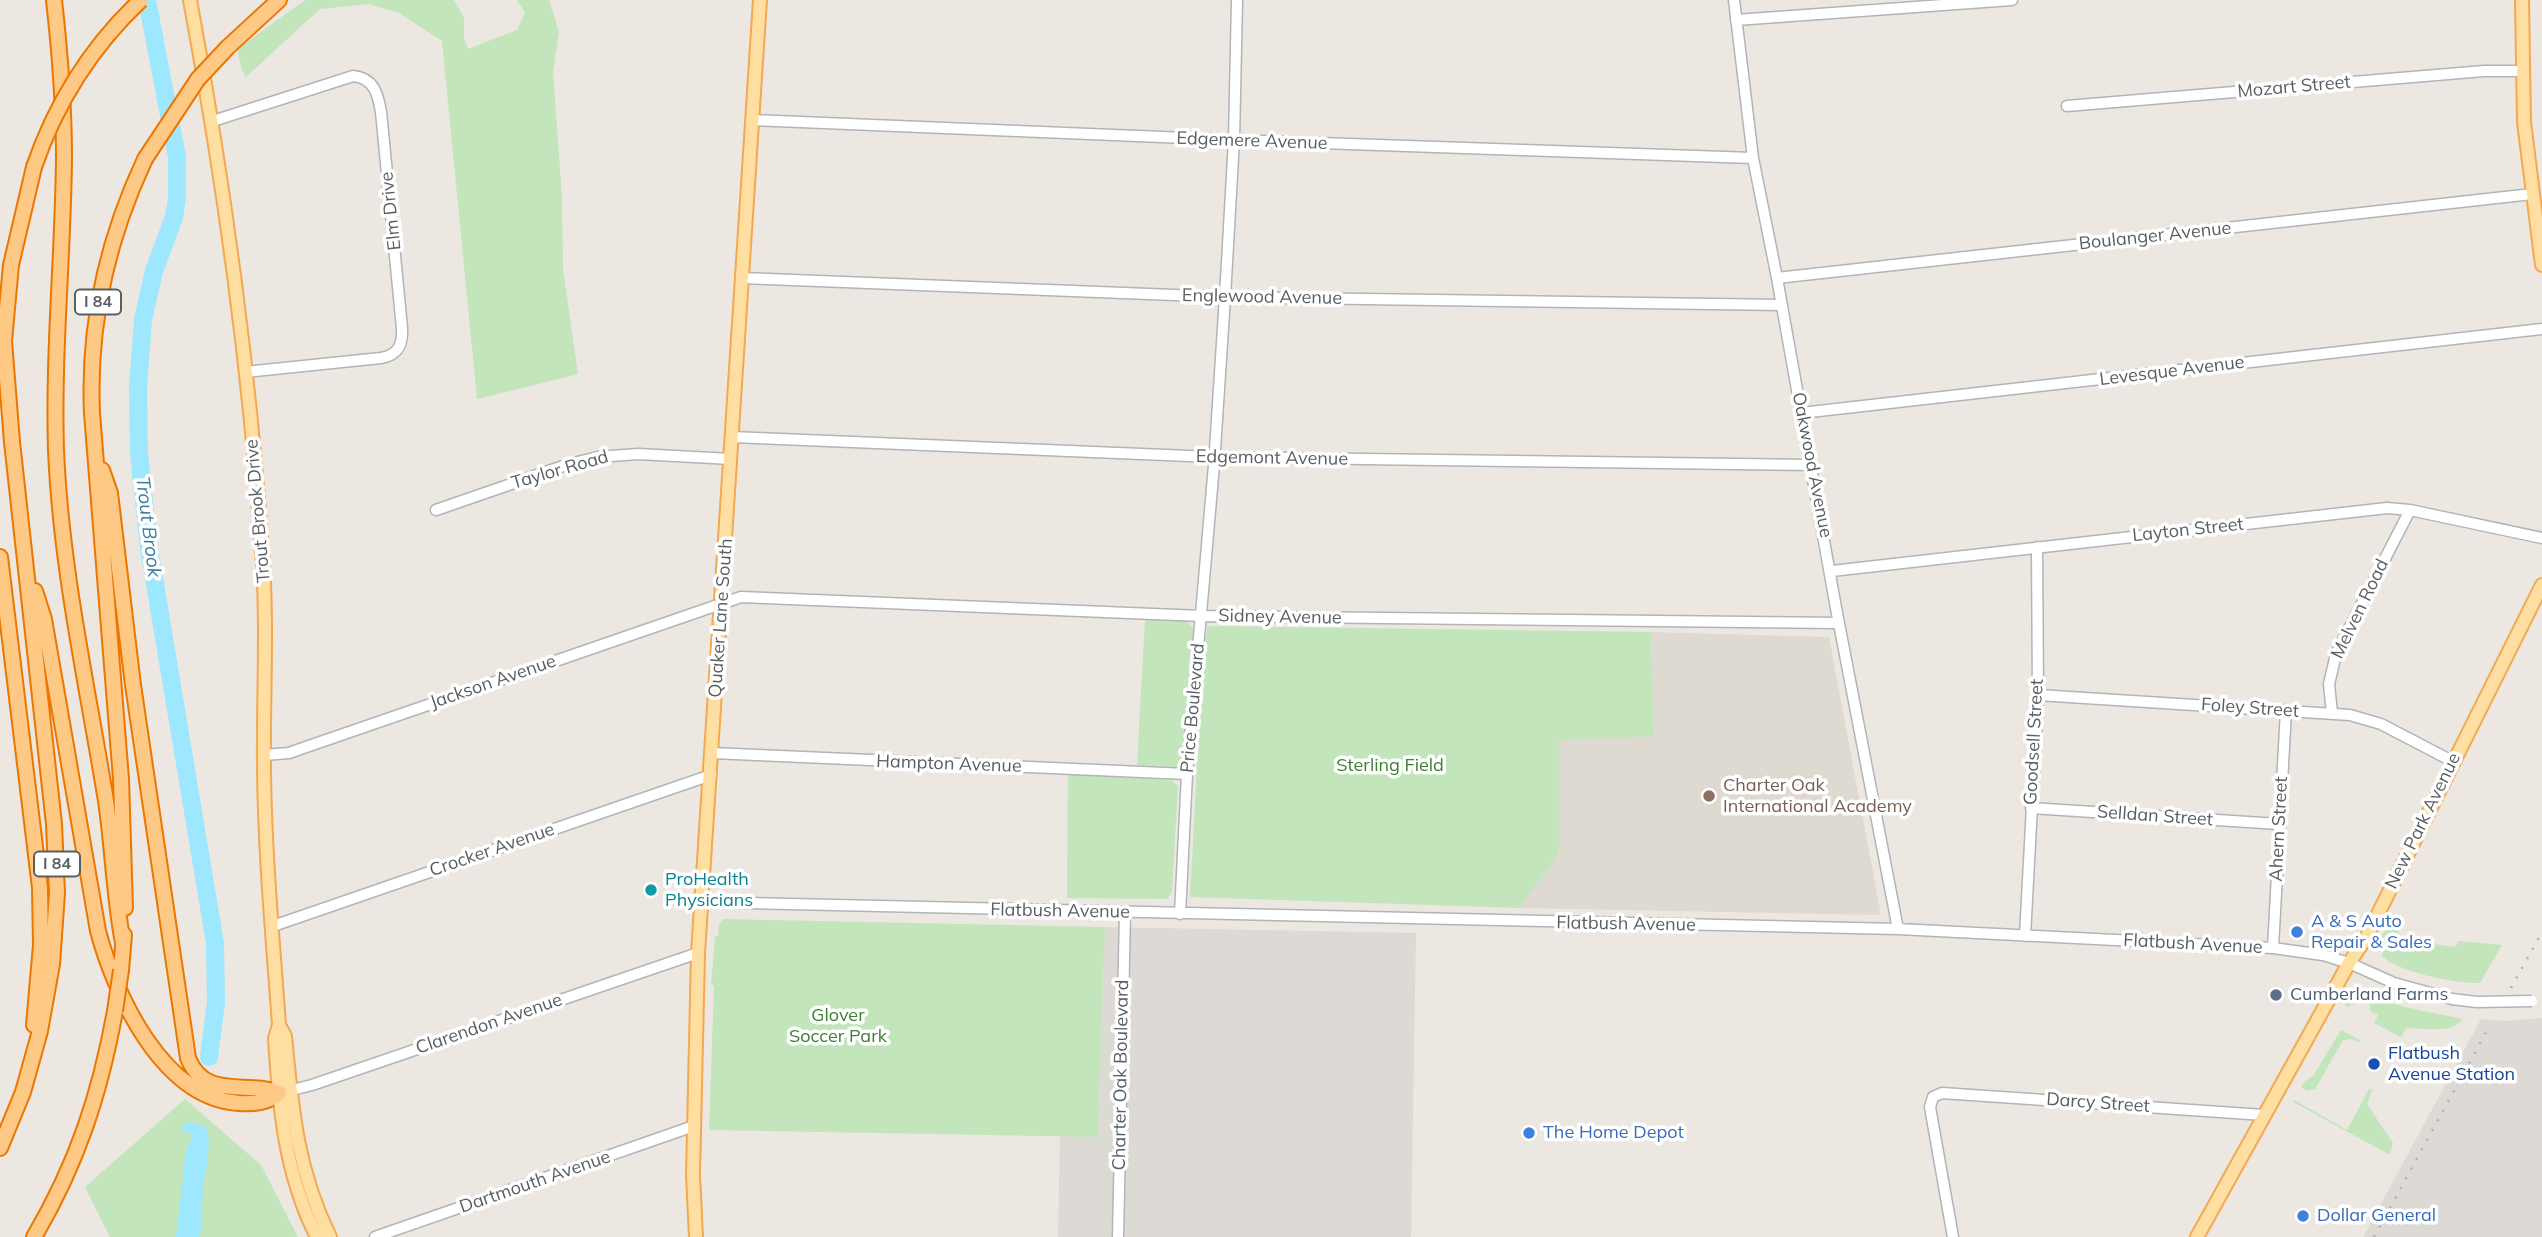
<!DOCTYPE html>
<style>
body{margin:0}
canvas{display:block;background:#ece7e0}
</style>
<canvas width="2542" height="1237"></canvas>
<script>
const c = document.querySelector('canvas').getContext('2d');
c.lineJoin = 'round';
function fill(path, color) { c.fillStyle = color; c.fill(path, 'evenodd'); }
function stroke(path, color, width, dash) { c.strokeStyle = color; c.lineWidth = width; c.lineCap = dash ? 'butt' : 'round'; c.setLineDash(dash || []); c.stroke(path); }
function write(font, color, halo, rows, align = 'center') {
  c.font = font + ' Mulish,sans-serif'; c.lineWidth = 7; c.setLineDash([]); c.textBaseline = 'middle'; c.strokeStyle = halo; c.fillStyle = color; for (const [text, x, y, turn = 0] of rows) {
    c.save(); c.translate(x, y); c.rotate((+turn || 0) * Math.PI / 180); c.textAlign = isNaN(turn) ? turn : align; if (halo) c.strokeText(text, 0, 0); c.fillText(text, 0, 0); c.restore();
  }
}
fill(new Path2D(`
 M1105,927L1416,933L1411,1237H1058L1060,1136H1098Z
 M2542,1018V1237H2363L2481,1019L2507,1021Z`), '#ddd9d5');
fill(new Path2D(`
 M1651,632L1829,637L1880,910L1879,915L1520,908L1559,853V739L1654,736Z`), '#ded9d1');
fill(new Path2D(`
 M305,0H454L464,18V38L468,49L517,30L525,13L517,0H549L559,32L553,71L562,198L563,270L578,374L477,399L442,41L399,13L369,4L320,9L246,77L242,70L237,49Z
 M1145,619L1186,621L1195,630L1188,743L1185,761L1178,767L1137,765Z
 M1207,626L1651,632L1654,736L1559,740V853L1520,908L1190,897L1197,767Z
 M1068,774L1171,780L1178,786L1172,891L1167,899L1067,898Z
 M723,919L1105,927L1098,1137L709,1130L714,985H711L715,937L718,935L719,925Z
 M2389,922L2394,925L2403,940L2456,947L2458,941L2502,945L2480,983C2458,984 2396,972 2381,955L2383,953L2380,940Z
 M2364,995L2413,1009L2463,1019C2453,1034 2423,1028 2406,1028L2401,1037L2374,1023L2378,1015L2370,1011V1004L2357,1002L2348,1007L2344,1004L2354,996Z
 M2341,1030L2360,1040L2359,1043L2351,1039L2343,1040L2315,1089L2307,1091L2301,1087L2304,1082L2313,1076Z
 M2369,1089L2372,1090L2367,1104L2393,1143L2390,1155L2293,1102L2294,1100L2347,1130Z
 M185,1099L261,1165L298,1237H110L85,1187Z`), '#c3e5bb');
fill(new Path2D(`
 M188,1122L205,1126C214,1143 204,1171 203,1191C201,1207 202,1222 200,1237H176L186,1150L192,1138L191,1134L182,1131L180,1128Z`), '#9de7ff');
stroke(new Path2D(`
 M147,0L177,157V198L174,217L154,271L143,320L138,387L139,454L149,548L215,943L216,1002L209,1057`), '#9de7ff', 18);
const minor = new Path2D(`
 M1734,0L1753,158L1777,278L1836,608L1898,929
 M1736,20L2012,0
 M2067,106L2484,71H2522
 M752,120L1234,140L1753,158
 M213,121L353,76C374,78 378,94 381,112L402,328C403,345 398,355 381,358L245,372
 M742,278L1225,297L1782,305
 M1777,278L2532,194
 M1801,413L2542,329
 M732,437L1214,457L1811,465
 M436,510L569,464L598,457L638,454L731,459
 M1832,571L2387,508L2410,510L2542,538
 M2038,695L2350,715L2381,724L2452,761
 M2332,713L2329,684L2336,654L2410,510
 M712,753L1187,774
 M264,755L289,753L306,747L741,597L1202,616L1839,623
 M2031,808L2279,824
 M702,902L1898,929L2273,948L2323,955L2349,963L2394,983L2452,999
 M1180,914L1187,774L1214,465L1225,297L1234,140L1237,0
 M273,926L711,775
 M2025,936L2038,695L2037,547
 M2273,948L2286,710
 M284,1092L312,1085L698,953
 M375,1237L694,1126
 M1118,1237L1125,913
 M1953,1237L1930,1107L1933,1097L1942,1093L2264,1115`);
const major = new Path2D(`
 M190,0C224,182 249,366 262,550C268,624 263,698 264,772C265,856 273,941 279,1025L275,1038C279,1106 285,1175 317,1237
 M2522,0L2524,122L2542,265
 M279,1025L285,1036C292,1109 297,1170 330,1237
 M696,1237L693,1175L698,953L760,0
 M2197,1237L2349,963L2366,938L2542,585`);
const highway = new Path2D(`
 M54,0C60,53 64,105 64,159C63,256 53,353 56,450C61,569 87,684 106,801C113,848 114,896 123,943
 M228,47L279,0
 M102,470L110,493L133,685L188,1058C205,1101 247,1080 279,1093
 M0,557L40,888L41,945L34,1025
 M35,591L44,619L98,931C115,995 163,1099 239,1103C254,1104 267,1103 279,1093
 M125,908L121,779L92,413C88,324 107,240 145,159
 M121,970L124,935
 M0,1148L23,1092L40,1031L52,964L57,893L54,824L12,442L4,341L11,265L34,167
 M34,1237C77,1164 100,1094 115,1011`);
stroke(minor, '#b1b5b8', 13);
stroke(major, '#f3a852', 16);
stroke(highway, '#ec7600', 18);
stroke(minor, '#fff', 10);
stroke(major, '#ffdea2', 12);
stroke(highway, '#fec985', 14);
stroke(new Path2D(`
 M2511,988L2542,932
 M2374,1237L2490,1025`), '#b0b1b1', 2.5, [2, 9]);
const minorBridge = new Path2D(`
 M2452,999L2477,1002L2532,1001`);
const highwayBridge = new Path2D(`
 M145,159L198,79L228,47
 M34,167C56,103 92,46 141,0
 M115,1011L121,970`);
stroke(minorBridge, '#b1b5b8', 13, []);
stroke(highwayBridge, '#ec7600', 18, []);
stroke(minorBridge, '#fff', 10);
stroke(highwayBridge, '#fec985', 14);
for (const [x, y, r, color] of [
 [1709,796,7,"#8d6e63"],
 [651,890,7,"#0f9aa8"],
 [2297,932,7,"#3f7fe0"],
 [2276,995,7,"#5c6f8a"],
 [2374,1064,7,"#1a4fb4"],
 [1529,1133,7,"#3f7fe0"],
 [2303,1216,7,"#3f7fe0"]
]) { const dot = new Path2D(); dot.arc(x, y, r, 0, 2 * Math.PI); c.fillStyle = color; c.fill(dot); stroke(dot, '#fff', 2.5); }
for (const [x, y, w] of [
 [98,302,46],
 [57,864,46]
]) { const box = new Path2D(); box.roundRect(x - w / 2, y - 12.5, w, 25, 5); c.fillStyle = '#fff'; c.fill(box); stroke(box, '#595e61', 2); }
write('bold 16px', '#595e61', null, [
 ["I 84",98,302],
 ["I 84",57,864]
]);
write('18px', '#595e61', '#fff', [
 ["Mozart Street",2294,87,-5],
 ["Edgemere Avenue",1252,141,2],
 ["Elm Drive",391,211,-96],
 ["Boulanger Avenue",2155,236,-6],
 ["Englewood Avenue",1262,297,1],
 ["Levesque Avenue",2172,371,-7],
 ["Edgemont Avenue",1272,458,1],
 ["Oakwood Avenue",1812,465,79],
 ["Taylor Road",560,470,-16],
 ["Trout Brook Drive",258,511,-95],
 ["Layton Street",2188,530,-6],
 ["Melven Road",2360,609,-64],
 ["Sidney Avenue",1280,617,1],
 ["Quaker Lane South",721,618,-86],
 ["Jackson Avenue",493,682,-19],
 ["Price Boulevard",1193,708,-85],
 ["Foley Street",2250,708,4],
 ["Goodsell Street",2034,742,-87],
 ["Hampton Avenue",949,764,2],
 ["Selldan Street",2155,816,4],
 ["New Park Avenue",2423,821,-64],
 ["Ahern Street",2279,829,-87],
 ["Crocker Avenue",492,850,-19],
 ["Flatbush Avenue",1060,911,1],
 ["Flatbush Avenue",1626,924,1],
 ["Flatbush Avenue",2193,944,3],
 ["Clarendon Avenue",489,1024,-19],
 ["Charter Oak Boulevard",1121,1075,-89],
 ["Darcy Street",2098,1103,4],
 ["Dartmouth Avenue",535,1182,-19]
]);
write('18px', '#3d8031', '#fff', [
 ["Sterling Field",1390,766],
 ["Glover",838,1016],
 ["Soccer Park",838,1037]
]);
write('18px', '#785e54', '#fff', [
 ["Charter Oak",1723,786],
 ["International Academy",1723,807]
], 'left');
write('18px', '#0d838f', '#fff', [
 ["ProHealth",665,880],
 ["Physicians",665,901]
], 'left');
write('18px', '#366cbe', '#fff', [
 ["A & S Auto",2311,922],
 ["Repair & Sales",2311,943],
 ["The Home Depot",1543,1133],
 ["Dollar General",2317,1216]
], 'left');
write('18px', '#4e5e75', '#fff', [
 ["Cumberland Farms",2290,995]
], 'left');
write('18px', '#164399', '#fff', [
 ["Flatbush",2388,1054],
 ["Avenue Station",2388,1075]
], 'left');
write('italic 19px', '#367d9f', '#fff', [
 ["Trout Brook",148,527,83]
]);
</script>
